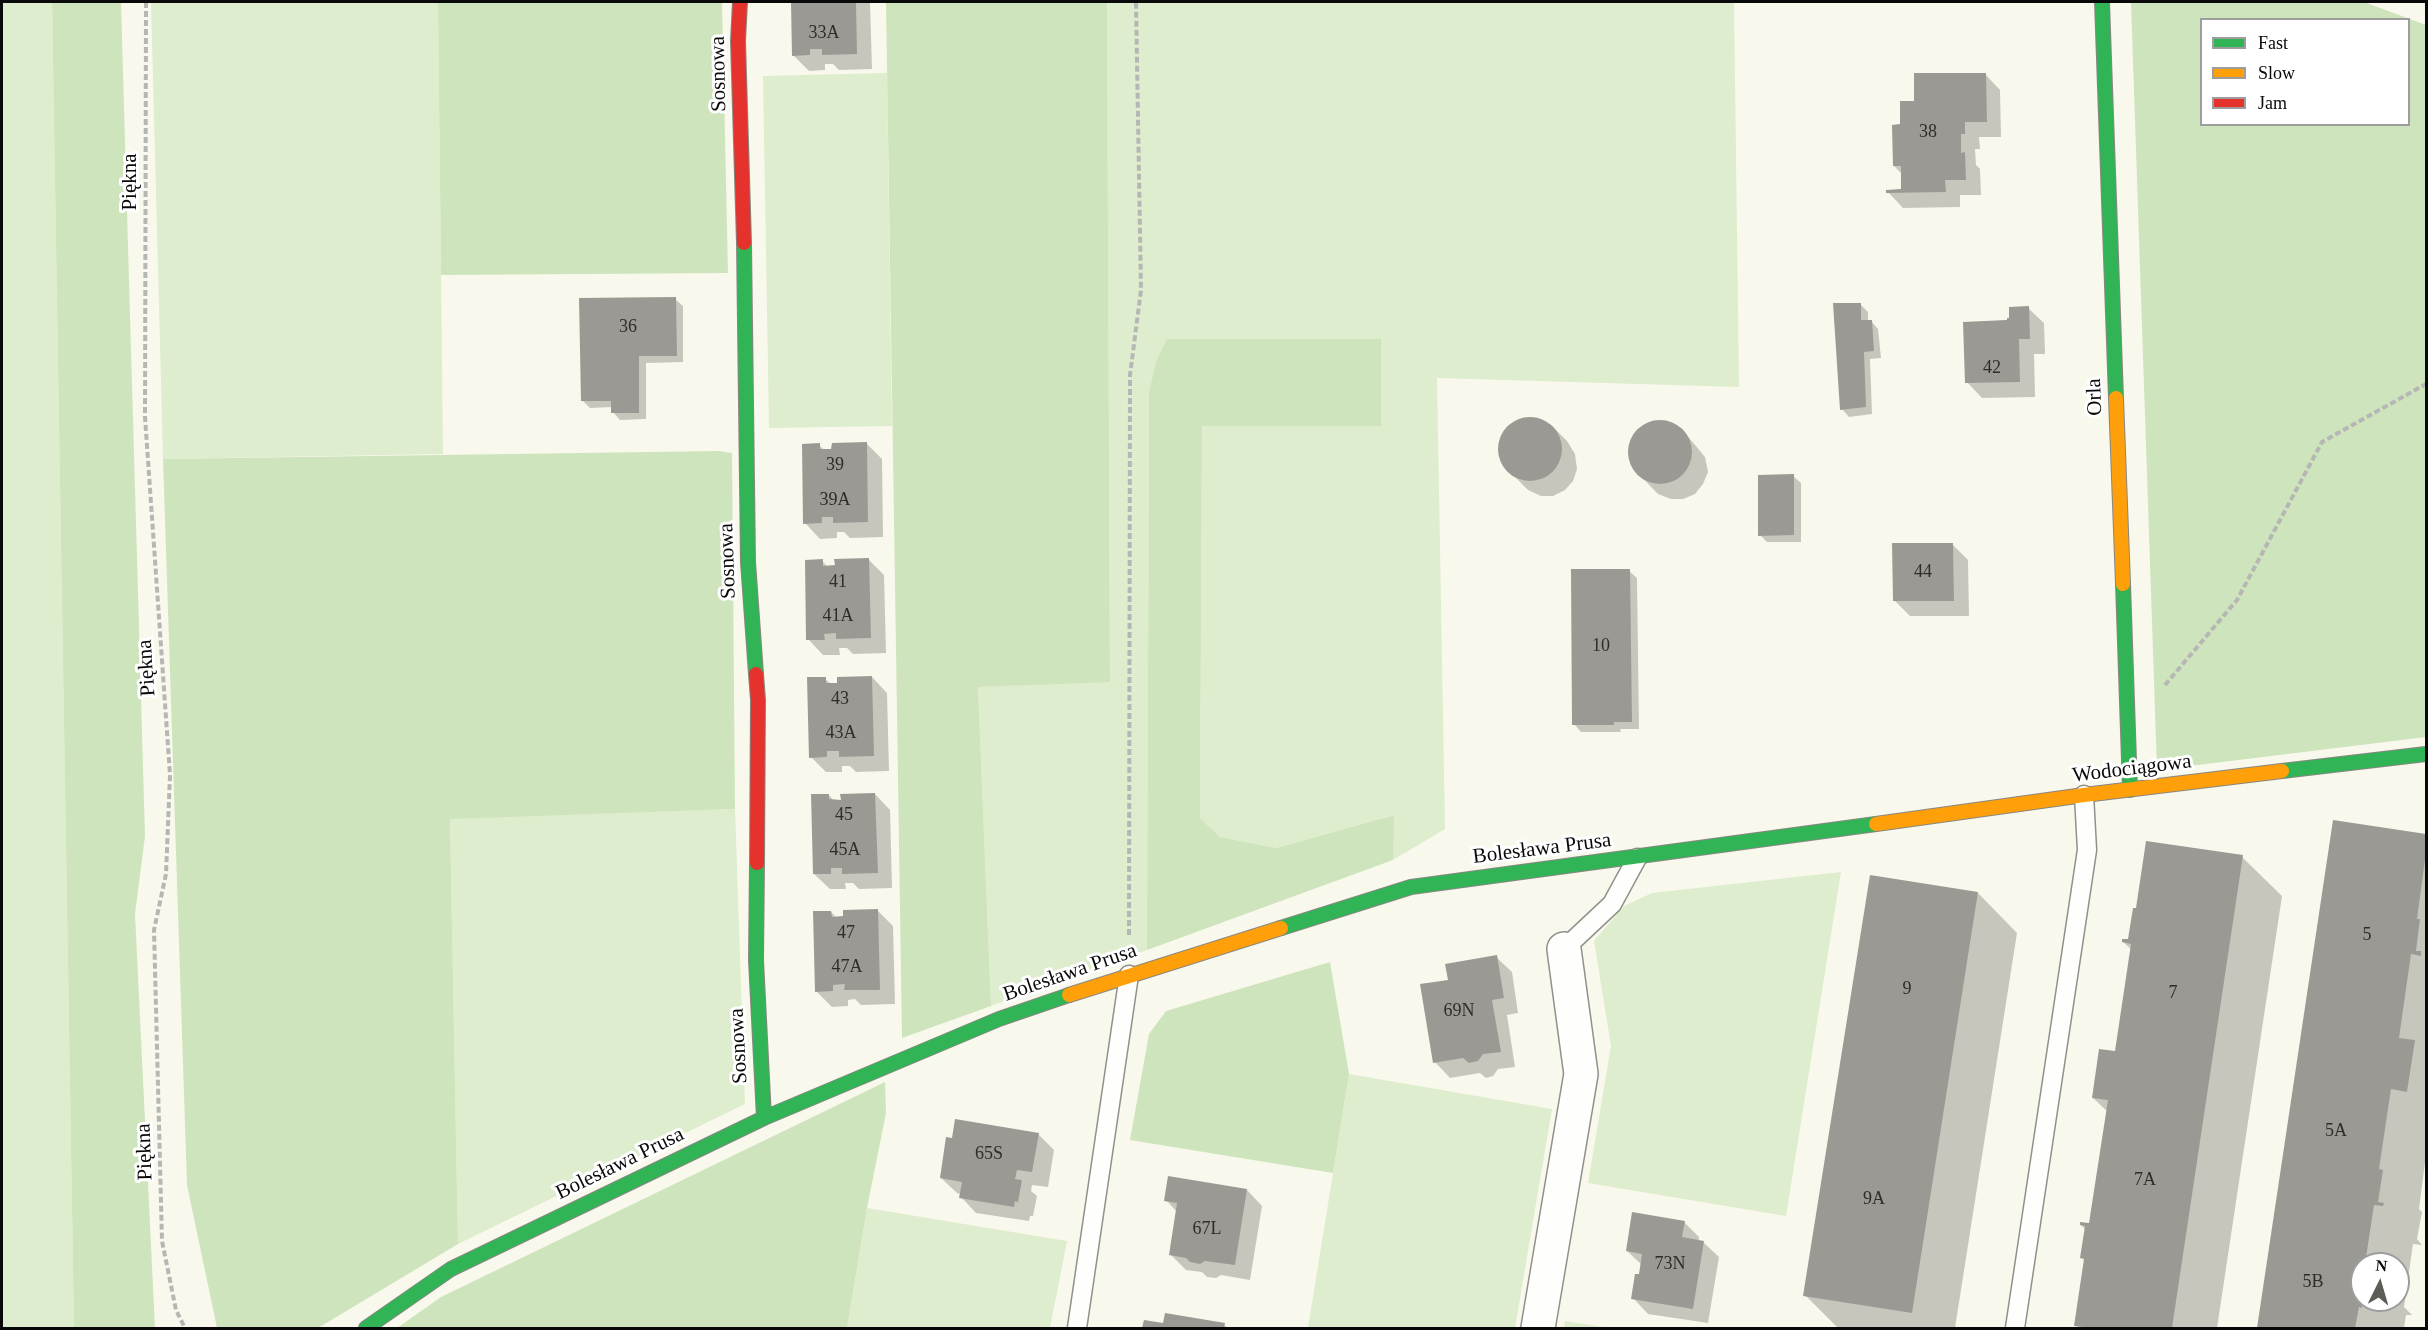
<!DOCTYPE html>
<meta charset="utf-8">
<style>
body{margin:0}
#map{position:relative;width:2428px;height:1330px;overflow:hidden;background:#f9f8ec;font-family:Georgia,serif}
canvas{display:block}
.frame{position:absolute;inset:0;border:3px solid #090909;pointer-events:none}
.legend{position:absolute;left:2200px;top:18px;width:210px;height:108px;box-sizing:border-box;background:#fff;border:2px solid #9d9d9d;margin:0;padding:8px 10px;list-style:none;font-size:18px;color:#090909}
.legend li{display:flex;align-items:center;gap:12px;height:30px}
.legend b{width:30px;border:2px solid #9d9d9d}
.north{position:absolute;left:2350px;top:1252px;width:60px;height:60px;box-sizing:border-box;background:#fff;border:2px solid #9d9d9d;border-radius:50%;rotate:5deg;font-size:16px;font-weight:700;line-height:24px;text-align:center;color:#090909}
.north::after{content:'';display:block;margin:auto;width:21px;height:27px;background:#5d5d58;clip-path:polygon(50% 0,100% 100%,50% 72%,0 100%)}
</style>
<div id="map">
<canvas width="2428" height="1330"></canvas>
<div class="frame"></div>
<ul class="legend">
<li><b style="height:8px;background:#30b455"></b>Fast</li>
<li><b style="height:8px;background:#ff9f0a"></b>Slow</li>
<li><b style="height:8px;background:#e5322d"></b>Jam</li>
</ul>
<div class="north">N</div>
</div>
<script>
const c = document.querySelector('canvas').getContext('2d');
c.lineJoin = 'round';
function fill(path, color) { c.fillStyle = color; c.fill(path, 'evenodd'); }
function stroke(path, color, width, dash) { c.strokeStyle = color; c.lineWidth = width; c.lineCap = dash ? 'butt' : 'round'; c.setLineDash(dash || []); c.stroke(path); }
function write(font, color, halo, rows, align = 'center') {
  c.font = font + ' Georgia,serif'; c.lineWidth = 6; c.setLineDash([]); c.textBaseline = 'middle'; c.strokeStyle = halo; c.fillStyle = color; for (const [text, x, y, turn = 0] of rows) {
    c.save(); c.translate(x, y); c.rotate((+turn || 0) * Math.PI / 180); c.textAlign = isNaN(turn) ? turn : align; if (halo) c.strokeText(text, 0, 0); c.fillText(text, 0, 0); c.restore();
  }
}
fill(new Path2D(`
 M2,2H52L74,1328H2Z
 M151,2H438L443,454L163,459Z
 M1107,2H1734L1739,387L1437,378L1445,829L1393,860V815L1276,848L1220,837L1200,818L1202,426H1381L1156,362L1149,391L1147,950L991,1006L978,687L1110,681Z
 M887,73L892,426L769,428L763,76Z
 M735,809L745,1104L458,1244L450,818Z
 M1841,872L1786,1216L1588,1183L1611,1046L1594,941L1624,906L1652,893Z
 M1349,1074L1552,1109L1515,1328H1308Z
 M867,1208L1067,1241L1050,1328H847Z
 M1565,1321L1610,1328H1564Z`), '#deedcd');
fill(new Path2D(`
 M52,2H121L145,836L135,914L155,1328H74Z
 M438,2H722L728,273L441,275Z
 M886,2H1107L1110,682L978,687L991,1006L902,1038Z
 M2131,2H2364L2426,25V737L2157,770ZM2202,20H2408V124H2202Z
 M1167,339H1381V426H1202L1200,818L1220,837L1276,848L1394,815L1393,860L1147,950L1149,391L1156,362Z
 M719,451L732,453L735,809L450,819L458,1244L318,1328H217L187,1185L163,459Z
 M1330,962L1349,1074L1333,1173L1130,1140L1149,1034L1166,1011Z
 M885,1082L886,1113L867,1208L847,1328H397L441,1297Z`), '#cee4bc');
fill(new Path2D(`
 M792,2H870L872,69L839,70L833,64H825V70L809,71L793,55Z
 M1985,74L2000,90L2001,137H1979L1980,149H1975L1976,165L1980,169L1981,195H1960V207L1903,208L1888,192L1903,190L1902,174L1894,166L1902,126L1916,103Z
 M675,299L683,306V362L646,363V419L620,420L613,412V407L590,408L582,400Z
 M1860,304L1868,312V321H1871L1878,329L1881,358L1870,359L1872,414L1849,417L1842,409Z
 M2028,308L2044,323L2045,354H2034L2035,397L1982,398L1967,382L1964,323L2011,320Z
 M1522,418H1537L1551,425L1567,441L1575,454L1577,469L1573,481L1565,490L1553,496H1541L1528,490L1502,464L1498,450L1501,436L1509,425Z
 M1652,421H1667L1681,428L1705,457L1708,472L1703,484L1695,494L1683,499H1671L1658,494L1632,467L1628,453L1631,439L1640,428Z
 M866,443L882,459L883,537L850,538L844,532H837V538L820,539L805,523L819,445L825,451Z
 M1793,476L1801,483V542H1767L1760,535Z
 M1953,545L1968,560L1969,616H1910L1894,600Z
 M869,560L884,575L886,653L853,654L847,648H839L840,655H823L808,639L822,561L828,567Z
 M1629,571L1637,578L1639,729H1620L1621,732H1581L1574,724Z
 M872,677L887,693L889,771L856,772L850,766H842V772H826L811,757L825,679L831,684Z
 M875,794L890,810L892,888L859,889L853,883H845L846,889H830L814,874L829,795L834,801H842Z
 M2334,821L2426,835V1155L2419,1209L2422,1212L2417,1239L2422,1245L2413,1244L2404,1307L2412,1315H2406L2404,1328H2259ZM2362,1264H2398V1300H2362Z
 M2242,857L2282,896L2217,1328H2079L2076,1325L2085,1261L2082,1257L2086,1230L2081,1225L2091,1224L2108,1112L2093,1098L2116,1053L2132,950L2123,942L2129,941Z
 M1978,893L2017,933L1955,1328H1838L1805,1295Z
 M878,911L893,926L895,1004L861,1005L855,999L848,1000V1006L832,1007L816,991L831,912L837,918Z
 M1496,957L1512,972L1518,1013L1507,1015L1515,1067L1498,1069L1493,1076L1486,1078L1480,1073L1450,1078L1435,1062L1449,981Z
 M1038,1134L1054,1150L1048,1187L1032,1185L1031,1191L1037,1196L1033,1216H1030L1029,1221L976,1213L961,1197V1194L957,1193L941,1178L953,1140Z
 M1247,1190L1262,1206L1250,1280L1221,1275L1216,1278L1207,1277L1202,1272L1186,1270L1170,1254L1177,1212L1166,1200Z
 M1684,1222L1699,1237V1241L1703,1242L1719,1257L1708,1323L1648,1314L1633,1298L1642,1265L1627,1251Z
 M1145,1322L1164,1325H1224L1228,1328H1144Z`), '#0003');
fill(new Path2D(`
 M791,2H856L857,54L822,55V49H810V55L792,56Z
 M1914,73H1986L1987,122H1965V134H1961V153L1965,152L1966,180H1945L1946,192L1886,193V190L1901,189V166H1893L1892,125L1900,124V101H1914Z
 M676,297L677,356H639V413H611V401H581L579,298Z
 M1833,303H1861V320H1872L1874,351L1864,352L1866,407L1840,410Z
 M2029,306L2030,339H2019L2020,382L1965,383L1963,322L2007,320V318H2009V307Z
 M1498 449a32 32 0 1 1 64 0a32 32 0 1 1-64 0Z
 M1628 452a32 32 0 1 1 64 0a32 32 0 1 1-64 0Z
 M867,442L868,522L833,523V517H822V523L803,524L802,444L820,443V449H831L832,443Z
 M1794,474V535L1758,536V475Z
 M1892,543H1953L1954,601H1893Z
 M869,558L871,638L836,639V633L824,634L825,640H806L805,560L823,559V566L835,565L834,559Z
 M1571,569H1630L1632,722H1614V725H1572Z
 M872,676L874,756L839,757V751H827V757L809,758L807,677H826V683H837V677Z
 M875,793L878,873L842,874V868H831V874H813L811,794H829V799L841,800L840,794Z
 M2333,820L2426,834V852L2417,919H2420L2416,951H2421V956L2411,954L2399,1038L2415,1040L2407,1092L2391,1089L2379,1169L2383,1170L2378,1202L2384,1203L2383,1206L2374,1205L2365,1264H2362V1308L2359,1307L2355,1328H2257Z
 M2146,841L2243,855L2172,1328H2092L2074,1326L2084,1259L2080,1258L2085,1226L2080,1225V1222L2089,1223L2108,1100L2092,1098L2099,1049L2115,1051L2131,944L2122,942V939H2128L2133,908H2136Z
 M1870,875L1978,892L1912,1313L1803,1296Z
 M878,909L880,990H844L845,984L833,985V991L815,992L813,911H831L832,917L843,916V910Z
 M1497,955L1504,998L1492,1000L1501,1052L1483,1054L1478,1061L1469,1063L1463,1058L1433,1063L1420,984L1448,980L1445,964Z
 M955,1119L1039,1133L1032,1172L1017,1170L1015,1179L1022,1180L1018,1202L1015,1201L1014,1207L959,1198L962,1182L940,1178L946,1137L952,1138Z
 M1168,1176L1247,1189L1235,1265L1205,1261L1200,1264L1190,1262L1186,1258L1169,1255L1177,1203L1164,1201Z
 M1632,1212L1685,1221L1682,1237L1704,1241L1693,1309L1631,1299L1635,1274H1639L1642,1254L1626,1251Z
 M1165,1313L1225,1323L1224,1328H1142L1144,1320L1163,1323Z`), '#9b9993');
const lane = new Path2D(`
 M1564,949L1612,904L1637,858
 M1077,1328L1129,975
 M2015,1328L2087,850L2084,795`);
const street = new Path2D(`
 M1538,1328L1581,1074L1564,949`);
const fast = new Path2D(`
 M2102,2L2116,398
 M744,243L748,562L756,674
 M2123,584L2130,790
 M2282,771L2426,754
 M757,863L756,960L764,1118
 M1281,928L1411,887L1876,824
 M366,1328L451,1269L764,1118L999,1019L1069,995`);
const slow = new Path2D(`
 M2116,398L2123,584
 M1876,824L2084,795L2282,771
 M1069,995L1281,928`);
const jam = new Path2D(`
 M740,2L738,41L744,243
 M756,674L758,700L757,863`);
stroke(lane, '#91918b', 21);
stroke(street, '#91918b', 36);
stroke(fast, '#888782', 16);
stroke(slow, '#888782', 16);
stroke(jam, '#888782', 16);
stroke(new Path2D(`
 M146,2L145,417L170,775L166,874L154,930L162,1241L176,1310L185,1328
 M2165,685L2237,600L2322,442L2426,384
 M1129,935L1130,375L1141,290L1136,2`), '#b6b6b4', 4, [6, 3]);
stroke(lane, '#fefefc', 18);
stroke(street, '#fefefc', 33);
stroke(fast, '#30b455', 14);
stroke(slow, '#ff9f0a', 14);
stroke(jam, '#e5322d', 14);
write('18px', '#2e2d2c', null, [
 ["33A",824,33],
 ["38",1928,132],
 ["36",628,327],
 ["42",1992,368],
 ["39",835,465],
 ["39A",835,500],
 ["44",1923,572],
 ["41",838,582],
 ["41A",838,616],
 ["10",1601,646],
 ["43",840,699],
 ["43A",841,733],
 ["45",844,815],
 ["45A",845,850],
 ["47",846,933],
 ["5",2367,935],
 ["47A",847,967],
 ["9",1907,989],
 ["7",2173,993],
 ["69N",1459,1011],
 ["5A",2336,1131],
 ["65S",989,1154],
 ["7A",2145,1180],
 ["9A",1874,1199],
 ["67L",1207,1229],
 ["73N",1670,1264],
 ["5B",2313,1282]
]);
write('21px', '#090909', '#fff', [
 ["Sosnowa",719,74,-91],
 ["Piękna",130,182,-90],
 ["Orla",2095,397,-92],
 ["Sosnowa",728,561,-92],
 ["Piękna",147,668,-94],
 ["Wodociągowa",2132,769,-7],
 ["Bolesława Prusa",1542,849,-7],
 ["Bolesława Prusa",1070,973,-19],
 ["Sosnowa",739,1046,-93],
 ["Piękna",145,1152,-92],
 ["Bolesława Prusa",620,1164,-26]
]);
</script>
